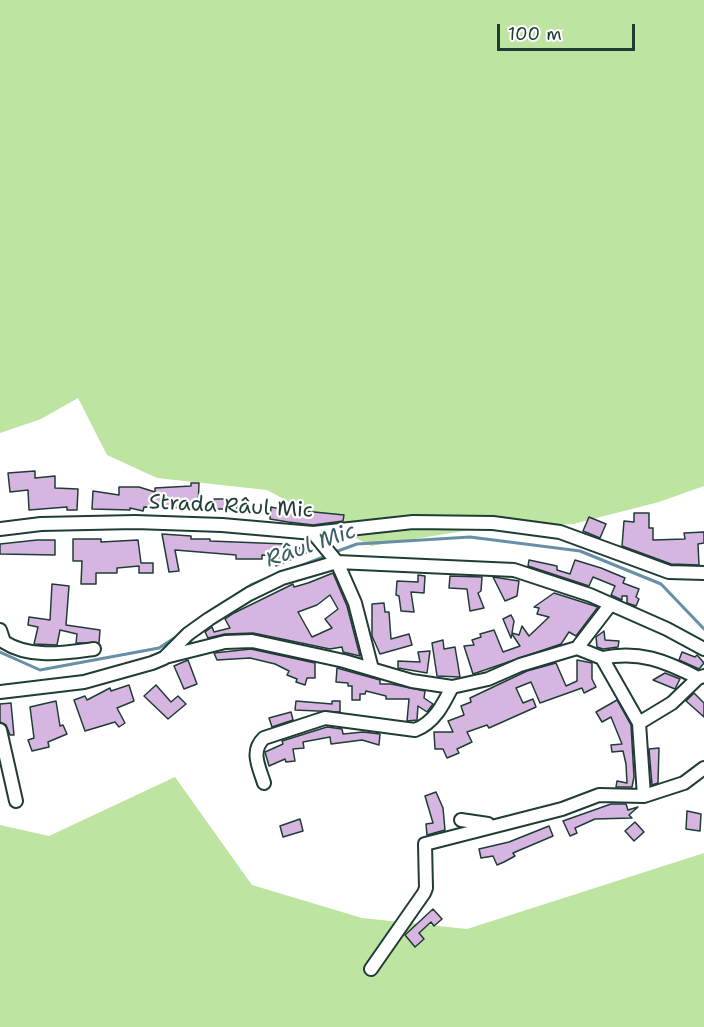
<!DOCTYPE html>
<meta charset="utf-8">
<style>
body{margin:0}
#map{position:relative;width:704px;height:1027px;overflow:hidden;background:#fff;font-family:"Shantell Sans",sans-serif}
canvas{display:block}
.scale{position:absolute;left:497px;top:24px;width:138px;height:27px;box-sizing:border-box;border:3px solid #1f3d34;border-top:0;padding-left:8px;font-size:18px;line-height:21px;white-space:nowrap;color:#1f3d34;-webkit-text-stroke:4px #fff;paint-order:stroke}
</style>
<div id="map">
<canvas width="704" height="1027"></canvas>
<div class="scale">100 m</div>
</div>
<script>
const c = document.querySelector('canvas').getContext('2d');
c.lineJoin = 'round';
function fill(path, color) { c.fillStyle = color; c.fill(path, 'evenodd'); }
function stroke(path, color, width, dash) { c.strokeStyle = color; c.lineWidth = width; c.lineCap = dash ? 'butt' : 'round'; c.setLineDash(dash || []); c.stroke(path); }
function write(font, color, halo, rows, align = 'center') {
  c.font = font + ' "Shantell Sans",sans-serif'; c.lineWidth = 4.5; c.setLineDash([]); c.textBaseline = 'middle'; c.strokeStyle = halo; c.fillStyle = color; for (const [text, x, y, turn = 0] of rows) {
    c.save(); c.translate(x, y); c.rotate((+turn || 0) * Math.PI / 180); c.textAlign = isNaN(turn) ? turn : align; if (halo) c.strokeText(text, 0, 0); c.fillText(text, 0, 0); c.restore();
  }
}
fill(new Path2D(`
 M0,0H704V486L659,502L573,524L470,530L371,546L267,490L157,478L107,455L78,398L41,419L0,433Z
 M175,777L252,885L362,918L467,929L704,853V1027H0V825L49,836Z`), '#bde4a0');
stroke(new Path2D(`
 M335,552L357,544L470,537L580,551L661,584L704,629
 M290,570L326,556
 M236,595L251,585L270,577
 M0,652L40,670L159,648L182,633`), '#678fa6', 3);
const building = new Path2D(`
 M35,471V478L55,476V488L78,489L77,510H67V507L29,510L28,490L10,492L8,473Z
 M191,483H199L198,508L144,507L143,511L130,508V510L92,509L93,491L119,495V487H139L155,492V488L191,486Z
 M214,499H237V509H213Z
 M271,507L304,514V511L344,515L343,521L313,525L288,522L270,519Z
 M634,513H649V528H653V540L685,539L684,533L704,532V543L698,544L699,565L671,564L622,546L624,521L634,522Z
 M589,517L606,524L600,538L583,531Z
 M162,534L191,536V539H210V541L286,544V554L304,546L306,553L276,566V556L262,555V559H236V555L175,550L179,571L169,572Z
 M73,539H101V542L138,540L141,563H153V573H139V566L117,568V573H96V584H81L82,561H73Z
 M37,540H55V555L0,554V544Z
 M529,560L557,566V570L570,574L575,560L601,568L625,578L623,583L639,589L636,597L639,599L636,606L627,603V596H622V600L611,595L615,586L593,577L589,586L528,566Z
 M333,573L347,606L360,656L343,652L342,647L330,649L253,633L225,634L208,638L205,632L212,627L214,632L230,628L225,619L234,613L293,584L294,587L308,583ZM330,595L338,609L325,619L332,628L312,637L298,612L317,605Z
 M418,575L425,576L424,593L411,592L414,612L401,611L399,596L396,595L397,581L418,582Z
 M450,576L482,577L481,591L478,593L484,608L470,611L467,589L449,588Z
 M493,577L519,581L517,596L505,601Z
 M52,584L69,586L66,625L100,630L99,643H76L77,634L60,630L57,645L34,644L38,627L28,625L29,617L50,620Z
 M554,593L598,607L576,636L569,632L561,644L473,674L464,646L474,645L472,640L481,637L480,634L494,630L503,652L520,646L512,634L511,638L503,619L511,615L514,621L512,633L519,635L522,626L529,636L549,617L537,614L539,608L534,607Z
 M384,603L385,612H389L391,639L409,634L412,645L380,654L372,636V604Z
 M604,631L605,640L619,641L618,647L603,649L597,647L596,637Z
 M443,640L444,649L455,647L460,677L437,676L432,643Z
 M251,649L315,663V678H307L305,685L296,682L297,679L287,675L289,671L275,664L250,658L217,660L214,653Z
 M430,651L427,673L398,668V661L420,662L418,652Z
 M682,652L695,657L697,655L704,663L699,669L679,660Z
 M188,660L197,684L184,689L174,666Z
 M577,660L592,663V679L596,687L584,693L582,688L540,703L531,682L516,688L523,703L533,699L536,707L489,728L487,725L467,732L472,742L457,749L459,753L447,758L443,749H435L434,732H453L448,721L464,715L461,706L471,702L470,698L527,671L556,663L566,686L577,681Z
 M337,668L380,680V684H391L425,691L424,698L433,704L427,712L418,706L417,720L407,721L409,699H386V696L366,691L365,694H360V700H352V686H348V683L336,682Z
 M665,673L680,679L675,689L653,680Z
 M129,685L134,701L117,708L125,723L119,727L115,722L85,731L74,700L85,696L87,700L110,688L111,691Z
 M156,685L171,702L178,696L186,704L168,719L144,696Z
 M694,693L704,703V717L686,701Z
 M617,700L631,725L634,777L632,787H616L617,781L627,783L626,764L623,751L612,752L611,745L622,744L611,717L602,722L596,712Z
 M56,701L60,726L63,725L67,734L48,742L49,747L32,751L28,740L34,738L30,707Z
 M296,701L332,704V701H340V712L295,710Z
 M11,703L14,735H10L6,725L0,722V704Z
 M291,712L293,720L272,727L269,718Z
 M327,727L342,729L343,734L363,732L380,734L379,745L362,740L331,744L330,737L303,742L304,748L293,749L295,761L286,762L285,759L269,766L265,752L283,744L282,741Z
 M659,748L658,783L652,785L649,749Z
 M436,792L443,808L445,830L427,835L426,824L433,823L425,796Z
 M611,804H626L628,810L638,807L629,815L632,818L595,819L575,828L577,833L570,836L563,821Z
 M687,811L701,814L700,831L686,829Z
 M300,819L303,831L283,837L280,826Z
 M635,822L644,832L634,841L625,831Z
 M549,826L553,836L513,853L515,856L504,862L497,865L493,856L481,858L479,849L509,842Z
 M433,909L442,919L434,926L431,922L419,933L424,939L415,947L405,935Z`);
fill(building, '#d7b5e1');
stroke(building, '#1f3d34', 1.5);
const minor = new Path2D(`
 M0,529L41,524L135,522L222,525L313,533L413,522L493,523L560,532L669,572L704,573
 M313,533L337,562L355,603L372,669
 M0,630L4,642C30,659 65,653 94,649
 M577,648L602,658L639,723L644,796
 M165,657L225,642L252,641L344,661L412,681L452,687L488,679L520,665L577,648L610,605
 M602,658C638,650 666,661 698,678
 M0,692L84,682L152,663L164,658L188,634L209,619L249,594L282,578L337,562L514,570L590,595L667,629L704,649
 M639,723L672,703L698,678L704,676
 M0,730L16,801
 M264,783C259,767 250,751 264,738L325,718L415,730C434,723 443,705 452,687
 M461,820L488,824
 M371,969L424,893L426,888L425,844L562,809L599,795L644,796L684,783L704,768`);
stroke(minor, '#1f3d34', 16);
stroke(minor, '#fff', 12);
write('21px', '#1f3d34', '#fff', [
 ["Strada Râul Mic",231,507,3]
]);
write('italic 22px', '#3d5f64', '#fff', [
 ["Râul Mic",311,546,-19]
]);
</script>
